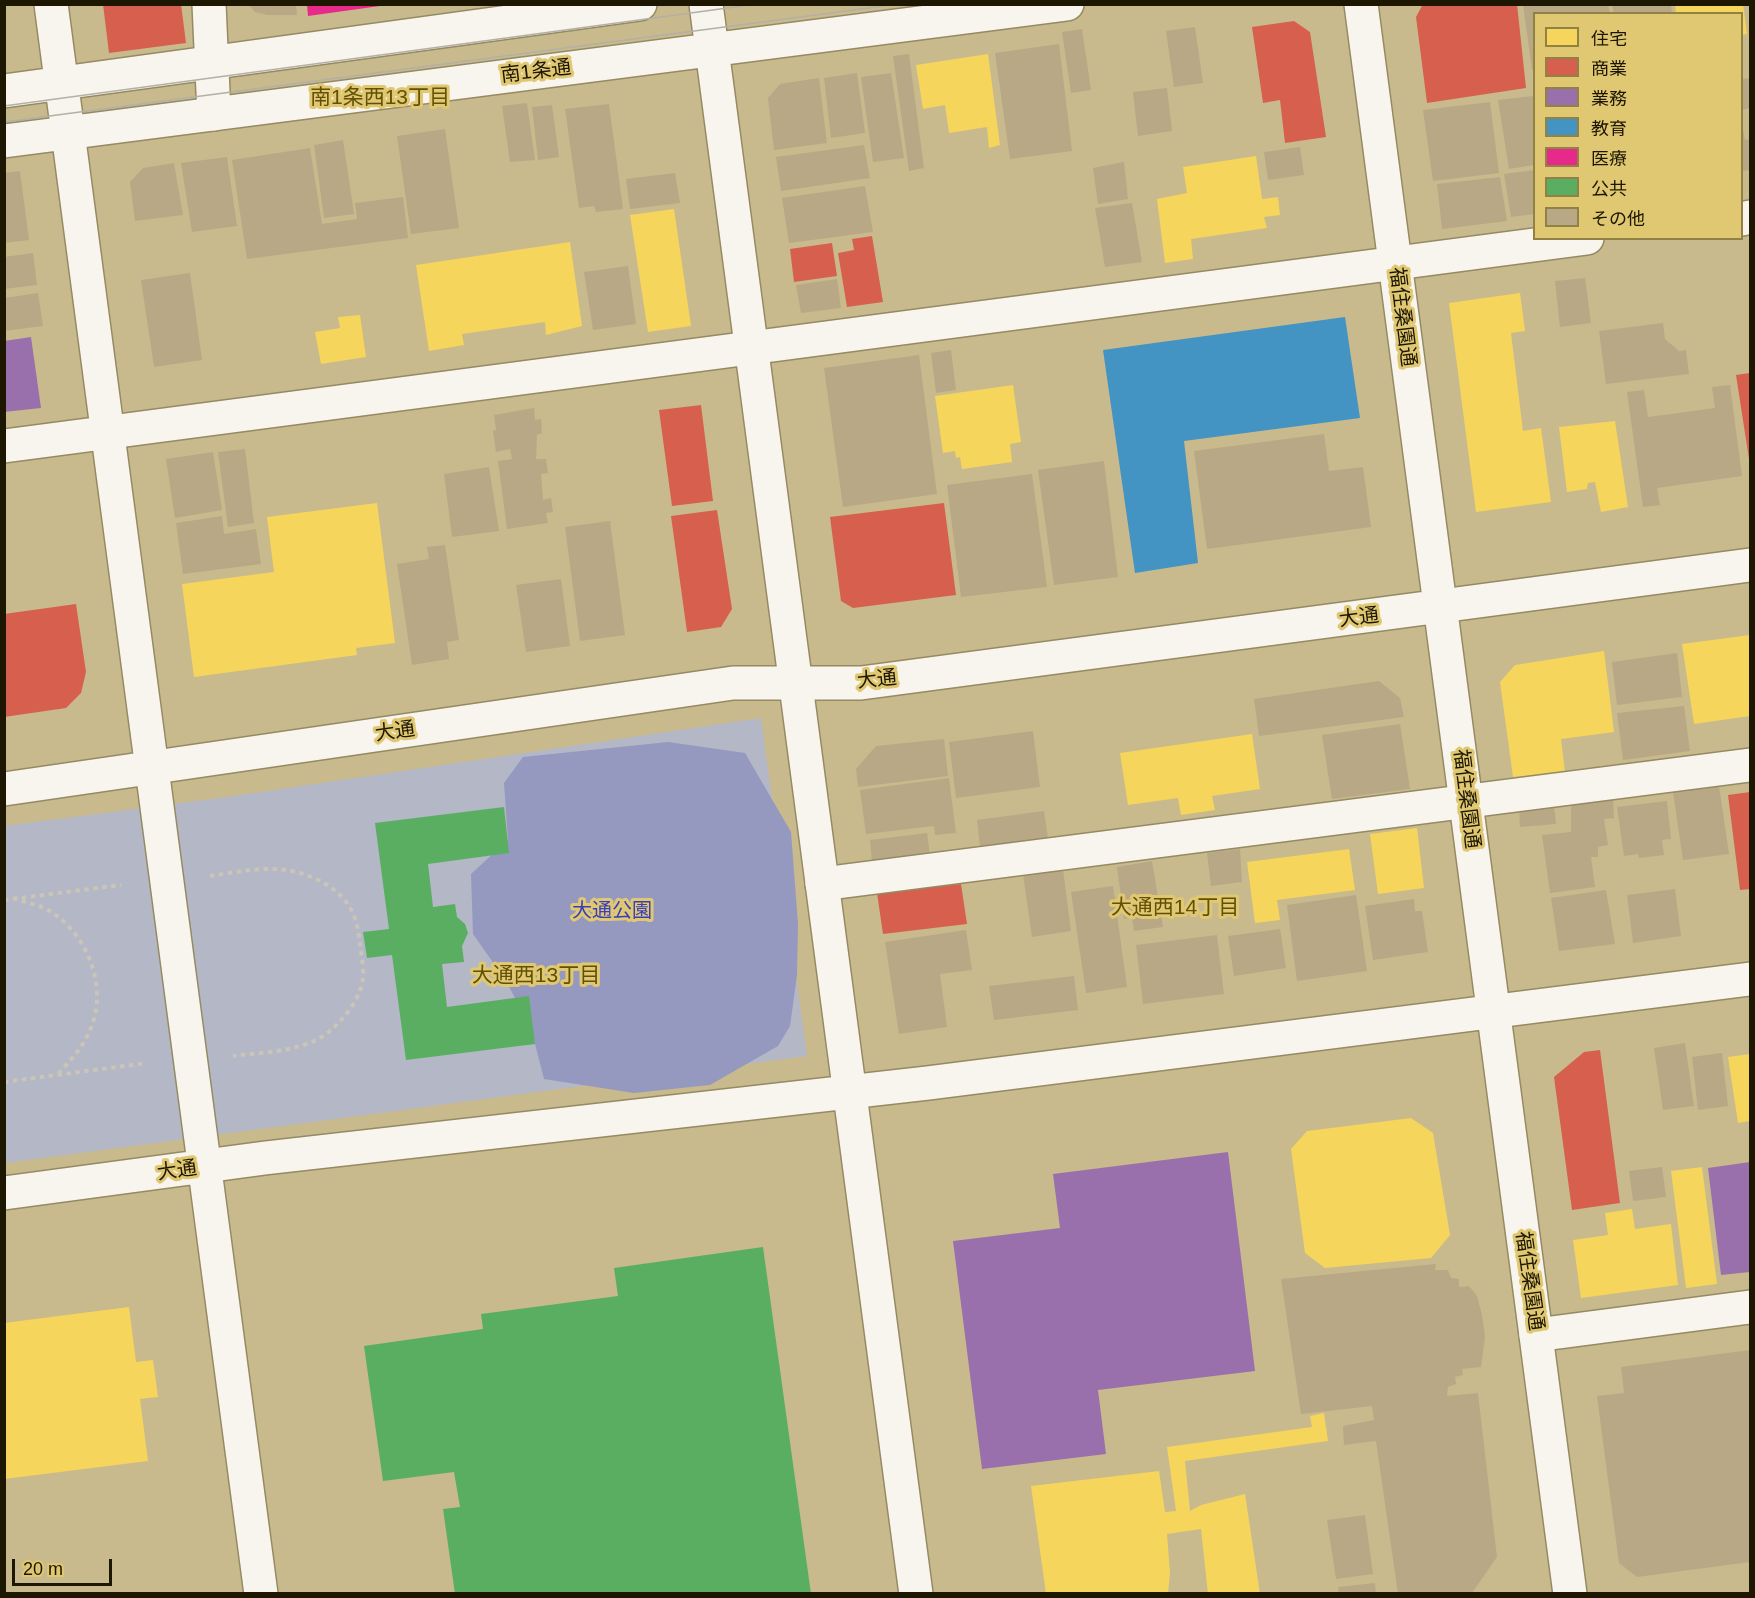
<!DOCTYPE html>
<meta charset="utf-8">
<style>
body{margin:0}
#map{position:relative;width:1755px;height:1598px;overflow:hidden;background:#c8ba8c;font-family:Helvetica,"Noto Sans JP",sans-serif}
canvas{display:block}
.frame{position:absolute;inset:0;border:6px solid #1d1600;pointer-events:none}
.legend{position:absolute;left:1533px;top:12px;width:210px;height:228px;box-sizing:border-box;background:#e0c873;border:2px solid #928145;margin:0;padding:8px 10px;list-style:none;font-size:18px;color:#1d1600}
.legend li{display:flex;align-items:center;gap:12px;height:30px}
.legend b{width:30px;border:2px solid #928145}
.scale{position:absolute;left:12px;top:1559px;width:100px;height:27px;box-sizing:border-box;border:3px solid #1d1600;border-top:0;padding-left:8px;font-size:18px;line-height:21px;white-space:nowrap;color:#1d1600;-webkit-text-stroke:4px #e0c873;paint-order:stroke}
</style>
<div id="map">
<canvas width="1755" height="1598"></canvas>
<div class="frame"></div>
<ul class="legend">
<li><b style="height:16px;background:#f6d55c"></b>住宅</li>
<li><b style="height:16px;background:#d6604d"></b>商業</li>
<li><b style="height:16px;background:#9970ab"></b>業務</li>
<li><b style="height:16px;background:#4393c3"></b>教育</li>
<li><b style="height:16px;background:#e7298a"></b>医療</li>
<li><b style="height:16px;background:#5aae61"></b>公共</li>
<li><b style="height:16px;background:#b9a885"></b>その他</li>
</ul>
<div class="scale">20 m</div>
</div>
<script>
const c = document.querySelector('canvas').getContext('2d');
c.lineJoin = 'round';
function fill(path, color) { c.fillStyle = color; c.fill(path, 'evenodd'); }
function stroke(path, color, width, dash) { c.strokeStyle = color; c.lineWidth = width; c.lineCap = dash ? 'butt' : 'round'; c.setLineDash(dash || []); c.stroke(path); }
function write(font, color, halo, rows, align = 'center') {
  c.font = font + ' Helvetica,"Noto Sans JP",sans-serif'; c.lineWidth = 6; c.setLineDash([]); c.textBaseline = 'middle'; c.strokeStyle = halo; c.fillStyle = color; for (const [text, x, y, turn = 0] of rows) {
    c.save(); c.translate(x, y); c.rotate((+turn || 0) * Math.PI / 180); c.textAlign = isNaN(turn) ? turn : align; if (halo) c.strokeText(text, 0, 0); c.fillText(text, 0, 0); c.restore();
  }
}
fill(new Path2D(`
 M761,718L807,1056L5,1163L4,826L227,797Z`), '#b4b7c6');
fill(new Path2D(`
 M668,742L745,753L791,832L798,924L797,975L790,1026L778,1046L710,1085L634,1093L544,1079L531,1028L506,981L473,934L471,874L508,840L504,783L523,757Z`), '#9598bf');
fill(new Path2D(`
 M1675,4H1743L1747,34L1742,35V14H1676Z
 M988,54L1000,145L989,148L987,127L949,133L945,105L923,109L916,65Z
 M1256,156L1262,199L1278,197L1280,215L1264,217L1267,228L1191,239L1193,259L1165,263L1157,199L1187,193L1183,167Z
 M674,209L691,326L648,332L630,215Z
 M570,242L582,326L546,335L545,322L462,334L464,345L429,351L416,265Z
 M1520,293L1525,331L1511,333L1523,431L1541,428L1551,502L1476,512L1449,303Z
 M360,315L366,357L321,364L315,332L340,328L338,317Z
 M1013,385L1021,442L1010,444L1012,462L962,469L960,457L956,458L955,451L943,453L935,396Z
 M1615,421L1628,507L1601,512L1595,482L1588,483L1587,489L1567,492L1559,427Z
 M377,503L395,643L356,648L357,655L194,677L182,584L274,572L267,517Z
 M1750,635V716L1694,724L1682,644Z
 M1604,651L1614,732L1561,739L1565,772L1513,777L1500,682L1515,665Z
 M1252,734L1260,789L1212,796L1215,810L1181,815L1178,798L1128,805L1120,753Z
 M1417,828L1424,888L1378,894L1370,834Z
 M1349,849L1355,890L1277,900L1280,920L1255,923L1247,862Z
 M1750,1054V1121L1738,1123L1728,1057Z
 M1411,1118L1433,1133L1450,1235L1431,1258L1325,1268L1305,1253L1291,1149L1307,1131Z
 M1702,1167L1717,1284L1686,1288L1671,1171Z
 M1632,1209L1635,1229L1671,1224L1678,1285L1581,1298L1573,1240L1608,1235L1605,1213Z
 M129,1307L136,1362L153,1360L158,1397L140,1399L148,1461L4,1479V1323Z
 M1324,1413L1328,1441L1185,1461L1190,1511L1201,1505L1245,1494L1260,1594H1208L1201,1529L1167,1534L1170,1573L1168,1594H1046L1031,1486L1159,1471L1165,1512L1176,1511L1167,1447L1312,1427L1310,1416Z`), '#f6d55c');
fill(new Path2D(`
 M103,4H181L186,43L109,53Z
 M1423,4H1517L1526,88L1427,103L1416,17Z
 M1294,21L1310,32L1326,137L1285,143L1280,100L1263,103L1252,27Z
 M872,236L883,302L847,307L838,253L854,250L852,239Z
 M832,243L837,276L794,282L790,249Z
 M1750,373V459H1749L1736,375Z
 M701,405L713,501L672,506L659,410Z
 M944,503L956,595L853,608L841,601L830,517Z
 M717,510L732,609L721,627L687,632L671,516Z
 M76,604L86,672L81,693L66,708L4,717V614Z
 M1750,792V889L1740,890L1728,795Z
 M961,884L967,924L883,934L877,893Z
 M1600,1050L1620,1203L1572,1210L1554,1077L1584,1052Z`), '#d6604d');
fill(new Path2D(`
 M31,337L41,408L4,412V341Z
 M1228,1152L1255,1371L1098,1390L1106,1454L982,1469L953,1241L1060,1228L1053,1174Z
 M1750,1162V1272L1721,1275L1708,1168Z`), '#9970ab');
fill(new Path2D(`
 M1345,317L1360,418L1184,441L1198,563L1135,573L1103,350Z`), '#4393c3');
fill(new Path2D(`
 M307,4H380V6L308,16Z`), '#e7298a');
fill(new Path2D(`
 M504,807L509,853L428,864L433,907L455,904L457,917L465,924L468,933L462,946L464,962L442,964L447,1007L529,996L535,1044L406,1060L392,955L367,958L363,932L389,929L375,823Z
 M763,1247L811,1594H455L443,1509L460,1507L454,1472L383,1481L364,1346L483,1329L481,1314L618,1296L614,1268Z`), '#5aae61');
fill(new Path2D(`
 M248,4H296L297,15H268L255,12Z
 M1523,4H1608L1610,14H1534V69L1532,70Z
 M1612,4H1671L1672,14H1614Z
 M1195,27L1203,83L1174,87L1166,31Z
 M1082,29L1091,90L1071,93L1062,32Z
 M1059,44L1072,151L1010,159L995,53Z
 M909,54L924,168L909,171L893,56Z
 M857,73L865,133L831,138L824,78Z
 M891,73L904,158L873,162L861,77Z
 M819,78L827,143L774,150L768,98L780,84Z
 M1750,78V108L1742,110V79Z
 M1167,88L1172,131L1138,136L1133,92Z
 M1533,96L1534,165L1509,169L1498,100Z
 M1490,102L1499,173L1433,181L1423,110Z
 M527,103L535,160L510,162L502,106Z
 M609,104L623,209L596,212L594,206L579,208L565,109Z
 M552,105L559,157L538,160L532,107Z
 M1742,124L1745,140L1750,139V170L1742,171Z
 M445,129L459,228L411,234L397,136Z
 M343,140L354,214L324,218L314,145Z
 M864,145L870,178L781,191L776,157Z
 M1300,147L1304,175L1268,180L1264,152Z
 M310,148L322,224L357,219L355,203L403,197L408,238L247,259L232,160Z
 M227,157L237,226L192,232L181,163Z
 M1124,162L1128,199L1098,204L1093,168Z
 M174,163L183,215L135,221L130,182L143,168Z
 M1534,170V214L1511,217L1504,174Z
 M20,171L29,240L4,243V173Z
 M675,173L680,203L630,209L626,179Z
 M1500,177L1507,221L1442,229L1437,184Z
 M865,186L873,232L789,243L782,198Z
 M1132,203L1142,262L1105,267L1095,208Z
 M33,253L37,285L4,289V257Z
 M628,266L636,324L593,330L584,272Z
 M190,273L202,360L154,367L141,280Z
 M1585,278L1591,323L1560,327L1555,281Z
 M837,279L841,308L801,313L796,285Z
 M38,293L43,326L4,331V298Z
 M1663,323L1665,339L1679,351L1686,350L1689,374L1606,384L1599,331Z
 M951,350L956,390L936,393L931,353Z
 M919,355L937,494L843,507L824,368Z
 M1730,385L1742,476L1657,488L1660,505L1643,507L1627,392L1644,390L1648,417L1715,408L1712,387Z
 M534,408L535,420L541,419L542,433L537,435L536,459H546L548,473L541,474L543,500L551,498L553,512L546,513L548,523L507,529L498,461L512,459L510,449L496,452L493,431L496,430L494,415Z
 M1324,434L1329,471L1363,467L1371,527L1207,549L1194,451Z
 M245,449L254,523L228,527L218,452Z
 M213,452L222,510L175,518L166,459Z
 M1104,461L1118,577L1054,585L1038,470Z
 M489,467L499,531L452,537L444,474Z
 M1032,474L1047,587L961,597L947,485Z
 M222,516L224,534L256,529L261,564L183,574L176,523Z
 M610,521L625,635L580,641L565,527Z
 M445,545L459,640L447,642L449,659L412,665L397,564L429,559L427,547Z
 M561,579L570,646L526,652L516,585Z
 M1677,653L1682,697L1617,705L1612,662Z
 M1379,681L1400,698L1404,717L1259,736L1254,699Z
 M1684,706L1690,751L1623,760L1617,713Z
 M1400,724L1410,789L1332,799L1322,735Z
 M1033,731L1040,787L956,798L949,742Z
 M944,739L948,776L858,787L856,769L876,746Z
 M949,778L956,833L935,835L934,826L866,834L860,790Z
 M1719,786L1729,854L1683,860L1673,792Z
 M1613,797L1614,818L1604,819L1608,845L1598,847V857H1591L1595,887L1550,893L1542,835L1571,832V803Z
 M1667,801L1671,839L1662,840L1664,855L1639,858L1638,854L1624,856L1617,807Z
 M1554,805L1556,824L1520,827L1519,807Z
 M1044,811L1048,838L980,847L977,820Z
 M927,833L930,855L872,862L870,840Z
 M1240,849L1242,882L1211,886L1207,853Z
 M1152,861L1163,927L1134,931L1132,918L1124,919L1117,867Z
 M1063,869L1071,931L1032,937L1023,874Z
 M1113,886L1127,987L1086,993L1071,892Z
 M1675,889L1681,936L1633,943L1627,895Z
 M1606,890L1615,944L1559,951L1551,898Z
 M1356,895L1367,971L1297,981L1287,905Z
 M1414,899L1415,911H1422L1428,952L1373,960L1365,906Z
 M1280,929L1286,968L1234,976L1228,936Z
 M966,930L972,970L940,974L947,1027L899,1034L885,942Z
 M1217,935L1224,994L1143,1004L1136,945Z
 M1074,976L1078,1010L994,1020L989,986Z
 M1685,1043L1694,1106L1663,1110L1654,1048Z
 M1722,1053L1728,1106L1698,1110L1692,1057Z
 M1662,1167L1666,1197L1633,1201L1629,1171Z
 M1436,1264L1435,1270H1448L1451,1278L1459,1279V1287L1469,1286L1477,1296L1482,1315L1485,1337L1481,1367L1462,1369L1463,1375L1455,1377L1456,1384L1448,1387L1447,1396L1478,1393L1497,1557L1472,1593L1398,1594L1376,1441L1344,1445L1343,1426L1374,1420L1372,1406L1301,1414L1281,1279Z
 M1750,1350V1562L1637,1577L1619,1563L1597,1396L1624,1393L1621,1367Z
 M1365,1515L1373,1574L1336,1579L1327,1520Z
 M1375,1583L1376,1594H1339L1338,1587Z`), '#b9a885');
const minor = new Path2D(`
 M209,4L214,114
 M1742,219L1750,217
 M4,446L1587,238
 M822,884L1750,765
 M1536,1335L1750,1307`);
const tertiary = new Path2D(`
 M51,4L261,1594
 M706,4L916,1594
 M1361,4L1570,1594
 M4,91L640,4
 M4,141L1067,4
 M4,789L733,683H861L1750,565
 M4,1193L265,1158L928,1083L1750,979`);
stroke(minor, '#958a63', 36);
stroke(tertiary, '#958a63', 36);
stroke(new Path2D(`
 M210,876C243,871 277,863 309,876C325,882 340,892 349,906C356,916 359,933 360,945C361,955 364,967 363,977C362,998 342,1022 326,1034C301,1052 263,1052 233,1056
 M13,898C23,902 35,904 44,908C83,927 107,980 93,1022C86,1044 72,1059 57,1075
 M4,900L121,885
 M4,1082L147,1063`), '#cac5b7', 4, [4.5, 4.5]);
stroke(minor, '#f7f5ee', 33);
stroke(tertiary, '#f7f5ee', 33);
stroke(new Path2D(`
 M4,106L757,4
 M4,122L899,4`), '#b3b0a5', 1.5);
write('20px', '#1d1600', '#e0c873', [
 ["南1条通",536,72,-7],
 ["福住桑園通",1402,317,83],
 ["大通",1359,618,-7],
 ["大通",877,680,-6],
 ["大通",395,732,-8],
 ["福住桑園通",1466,799,83],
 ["大通",177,1171,-8],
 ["福住桑園通",1529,1281,82]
]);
write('20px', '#393ebb', '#e0c873', [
 ["大通公園",612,911]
]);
write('21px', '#625005', '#e0c873', [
 ["南1条西13丁目",380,98],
 ["大通西14丁目",1175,908],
 ["大通西13丁目",536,976]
]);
</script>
